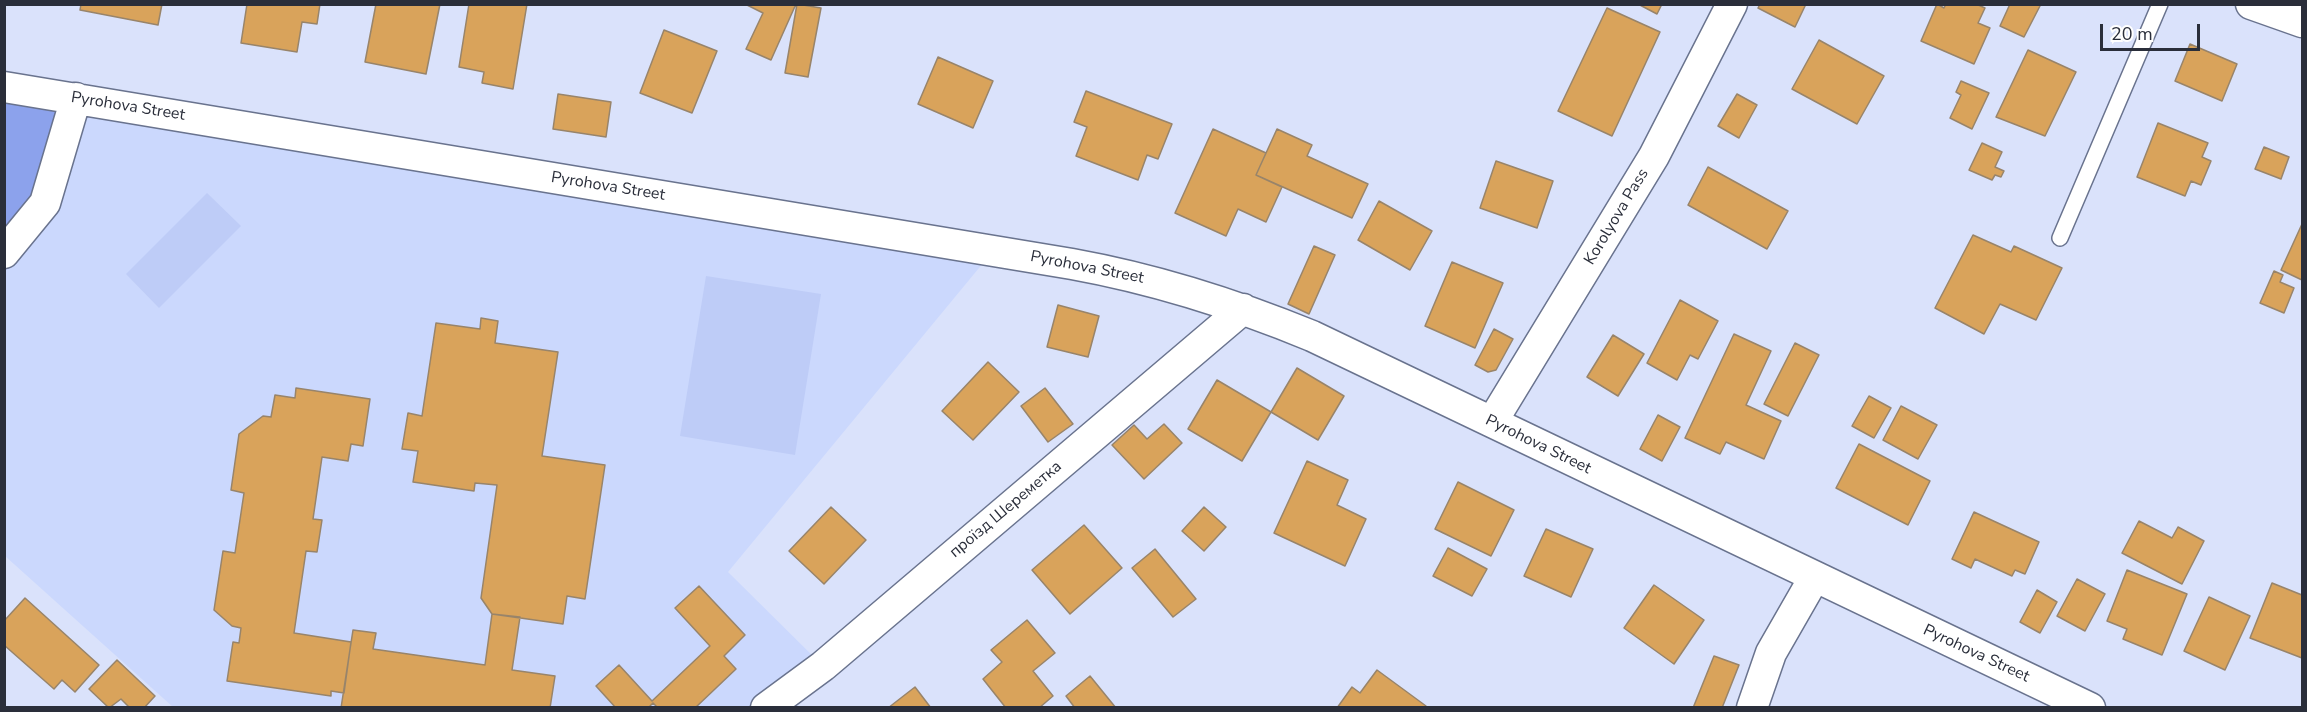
<!DOCTYPE html>
<meta charset="utf-8">
<style>
body{margin:0}
#map{position:relative;width:2307px;height:712px;overflow:hidden;background:#dae2fb;font-family:"Nunito Sans",sans-serif}
canvas{display:block}
.frame{position:absolute;inset:0;border:6px solid #2a2e3a;pointer-events:none}
.scale{position:absolute;left:2100px;top:24px;width:100px;height:27px;box-sizing:border-box;border:3px solid #2a2e3a;border-top:0;padding-left:8px;font-size:18px;line-height:21px;white-space:nowrap;color:#2a2e3a;-webkit-text-stroke:4px #fff;paint-order:stroke}
</style>
<div id="map">
<canvas width="2307" height="712"></canvas>
<div class="frame"></div>
<div class="scale">20 m</div>
</div>
<script>
const c = document.querySelector('canvas').getContext('2d');
c.lineJoin = 'round';
function fill(path, color) { c.fillStyle = color; c.fill(path, 'evenodd'); }
function stroke(path, color, width, dash) { c.strokeStyle = color; c.lineWidth = width; c.lineCap = dash ? 'butt' : 'round'; c.setLineDash(dash || []); c.stroke(path); }
function write(font, color, halo, rows, align = 'center') {
  c.font = font + ' "Nunito Sans",sans-serif'; c.lineWidth = 4.5; c.setLineDash([]); c.textBaseline = 'middle'; c.strokeStyle = halo; c.fillStyle = color; for (const [text, x, y, turn = 0] of rows) {
    c.save(); c.translate(x, y); c.rotate((+turn || 0) * Math.PI / 180); c.textAlign = isNaN(turn) ? turn : align; if (halo) c.strokeText(text, 0, 0); c.fillText(text, 0, 0); c.restore();
  }
}
fill(new Path2D(`
 M76,98L993,251L728,572L823,666L766,707H173L5,556V253Z`), '#cbd8fd');
fill(new Path2D(`
 M207,193L241,226L159,308L126,274Z
 M706,276L821,294L795,455L680,436Z`), '#beccf7');
fill(new Path2D(`
 M5,88L76,98L45,203L5,253Z`), '#8ca2ec');
const building = new Path2D(`
 M81,4H162L158,25L80,10Z
 M247,4H320L317,24L302,22L297,52L241,43Z
 M376,4H440L426,74L365,62Z
 M469,4H527L513,89L482,83L484,72L459,67Z
 M745,4H796L771,60L746,49L763,13Z
 M797,4L821,8L808,77L785,73Z
 M1638,4H1662L1657,14Z
 M1760,4H1806L1795,27L1758,8Z
 M1937,4L1944,8L1946,4H1976L1985,8L1978,23L1990,28L1974,64L1921,41Z
 M2010,4H2041L2024,37L2000,26Z
 M1607,8L1660,32L1612,136L1558,111Z
 M664,30L717,51L692,113L640,93Z
 M1819,40L1884,76L1857,124L1792,89Z
 M2190,44L2237,64L2222,101L2175,81Z
 M2028,50L2076,72L2045,136L1996,117Z
 M938,57L993,81L973,128L918,104Z
 M1961,81L1989,93L1972,129L1950,118L1961,95L1956,92Z
 M1086,91L1172,124L1158,159L1147,155L1138,180L1076,156L1087,127L1074,122Z
 M558,94L611,102L606,137L553,129Z
 M1737,94L1757,105L1739,138L1718,126Z
 M2158,123L2208,143L2202,157L2211,161L2201,185L2191,181L2185,196L2137,177Z
 M1213,129L1266,153L1256,175L1282,187L1266,222L1238,209L1226,236L1175,213Z
 M1277,129L1312,145L1307,156L1368,184L1352,218L1256,175Z
 M1982,143L2002,152L1995,167L2004,171L2001,177L1995,175L1992,180L1969,170Z
 M2264,147L2289,157L2281,179L2255,169Z
 M1496,161L1553,181L1537,228L1480,208Z
 M1708,167L1788,211L1767,249L1688,205Z
 M1379,201L1432,231L1410,270L1358,240Z
 M2302,224V280L2281,270Z
 M1973,235L2011,252L2014,246L2062,268L2036,320L2000,304L1984,334L1935,308Z
 M1314,246L1335,255L1309,314L1288,304Z
 M1452,262L1503,283L1475,348L1425,326Z
 M2274,271L2283,275L2280,282L2294,288L2284,313L2260,303Z
 M1680,300L1718,321L1698,359L1690,355L1677,380L1647,363Z
 M1058,305L1099,316L1088,357L1047,347Z
 M481,318L498,321L495,343L558,352L542,456L605,465L585,599L567,596L563,624L492,614L481,598L497,485L475,483L474,491L413,482L418,451L402,449L408,413L422,416L436,323L480,329Z
 M1494,329L1513,339L1496,370L1488,372L1475,365Z
 M1734,334L1771,351L1746,405L1781,421L1764,459L1726,442L1720,454L1685,438Z
 M1613,335L1644,354L1618,396L1587,377Z
 M1795,343L1819,355L1788,416L1764,404Z
 M988,362L1019,392L973,440L942,411Z
 M1297,368L1344,396L1318,440L1271,412Z
 M1217,380L1271,412L1242,461L1188,429Z
 M296,388L370,399L363,446L351,444L348,461L322,457L313,519L322,520L317,552L306,551L294,633L351,642L344,693L331,691V696L227,681L233,642L239,643L241,628L232,626L214,610L223,551L235,553L244,493L231,490L239,434L263,416L271,417L275,395L295,398Z
 M1045,388L1073,424L1048,442L1021,406Z
 M1869,396L1891,408L1874,438L1852,426Z
 M1901,406L1937,425L1918,459L1883,440Z
 M1658,415L1680,427L1662,461L1640,449Z
 M1164,424L1182,443L1144,479L1112,445L1134,425L1147,439Z
 M1859,444L1930,481L1908,525L1836,488Z
 M1307,461L1348,480L1337,505L1366,519L1345,566L1274,533Z
 M1458,482L1514,510L1491,556L1435,529Z
 M831,507L866,540L824,584L789,551Z
 M1204,507L1226,527L1204,551L1182,531Z
 M1974,512L2039,542L2025,574L2015,570L2012,576L1975,559L1971,568L1952,559Z
 M2139,521L2172,538L2178,527L2204,541L2182,584L2122,553Z
 M1084,525L1122,568L1070,614L1032,570Z
 M1546,529L1593,549L1571,597L1524,576Z
 M1448,548L1487,569L1472,596L1433,576Z
 M1155,549L1196,599L1173,617L1132,568Z
 M2127,570L2187,594L2162,655L2123,639L2127,629L2107,621Z
 M2077,579L2105,594L2085,631L2057,616Z
 M2272,583L2302,595V658L2250,638Z
 M1654,585L1704,620L1674,664L1624,628Z
 M699,586L745,635L724,656L736,669L695,708H658L653,703L648,708H616L596,686L619,665L652,701L710,646L675,608Z
 M2037,590L2057,602L2040,633L2020,622Z
 M2209,597L2250,616L2225,670L2184,651Z
 M25,598L99,665L75,692L62,680L54,689L4,645V621Z
 M492,614L520,617L512,670L555,676L550,708H341L353,630L376,633L373,649L485,665Z
 M1027,620L1055,653L1033,671L1053,696L1039,708H1006L983,679L1002,662L991,650Z
 M1714,656L1739,665L1722,708H1693Z
 M117,660L155,696L144,708H130L121,699L109,708L89,689Z
 M1377,670L1426,706L1424,708H1337L1352,687L1360,693Z
 M1090,676L1116,708H1075L1066,696Z
 M915,687L931,708H888Z`);
fill(building, '#d9a35b');
stroke(building, '#98846a', 1.5);
const service = new Path2D(`
 M2060,238L2160,4`);
const minor = new Path2D(`
 M2251,4L2302,22
 M4,87L1072,264C1155,279 1234,304 1312,336L2090,708
 M4,253L45,203L76,98
 M1492,422L1654,156L1732,4
 M766,708L823,666L1243,309
 M1752,708L1771,653L1814,578`);
stroke(service, '#69738e', 18);
stroke(minor, '#69738e', 33);
stroke(service, '#fff', 15);
stroke(minor, '#fff', 30);
write('16px', '#2a2e3a', '#fff', [
 ["Pyrohova Street",128,107,9],
 ["Pyrohova Street",608,187,9],
 ["Korolyova Pass",1617,217,-59],
 ["Pyrohova Street",1087,268,11],
 ["Pyrohova Street",1538,445,26],
 ["проїзд Шереметка",1006,510,-40],
 ["Pyrohova Street",1976,654,25]
]);
</script>
